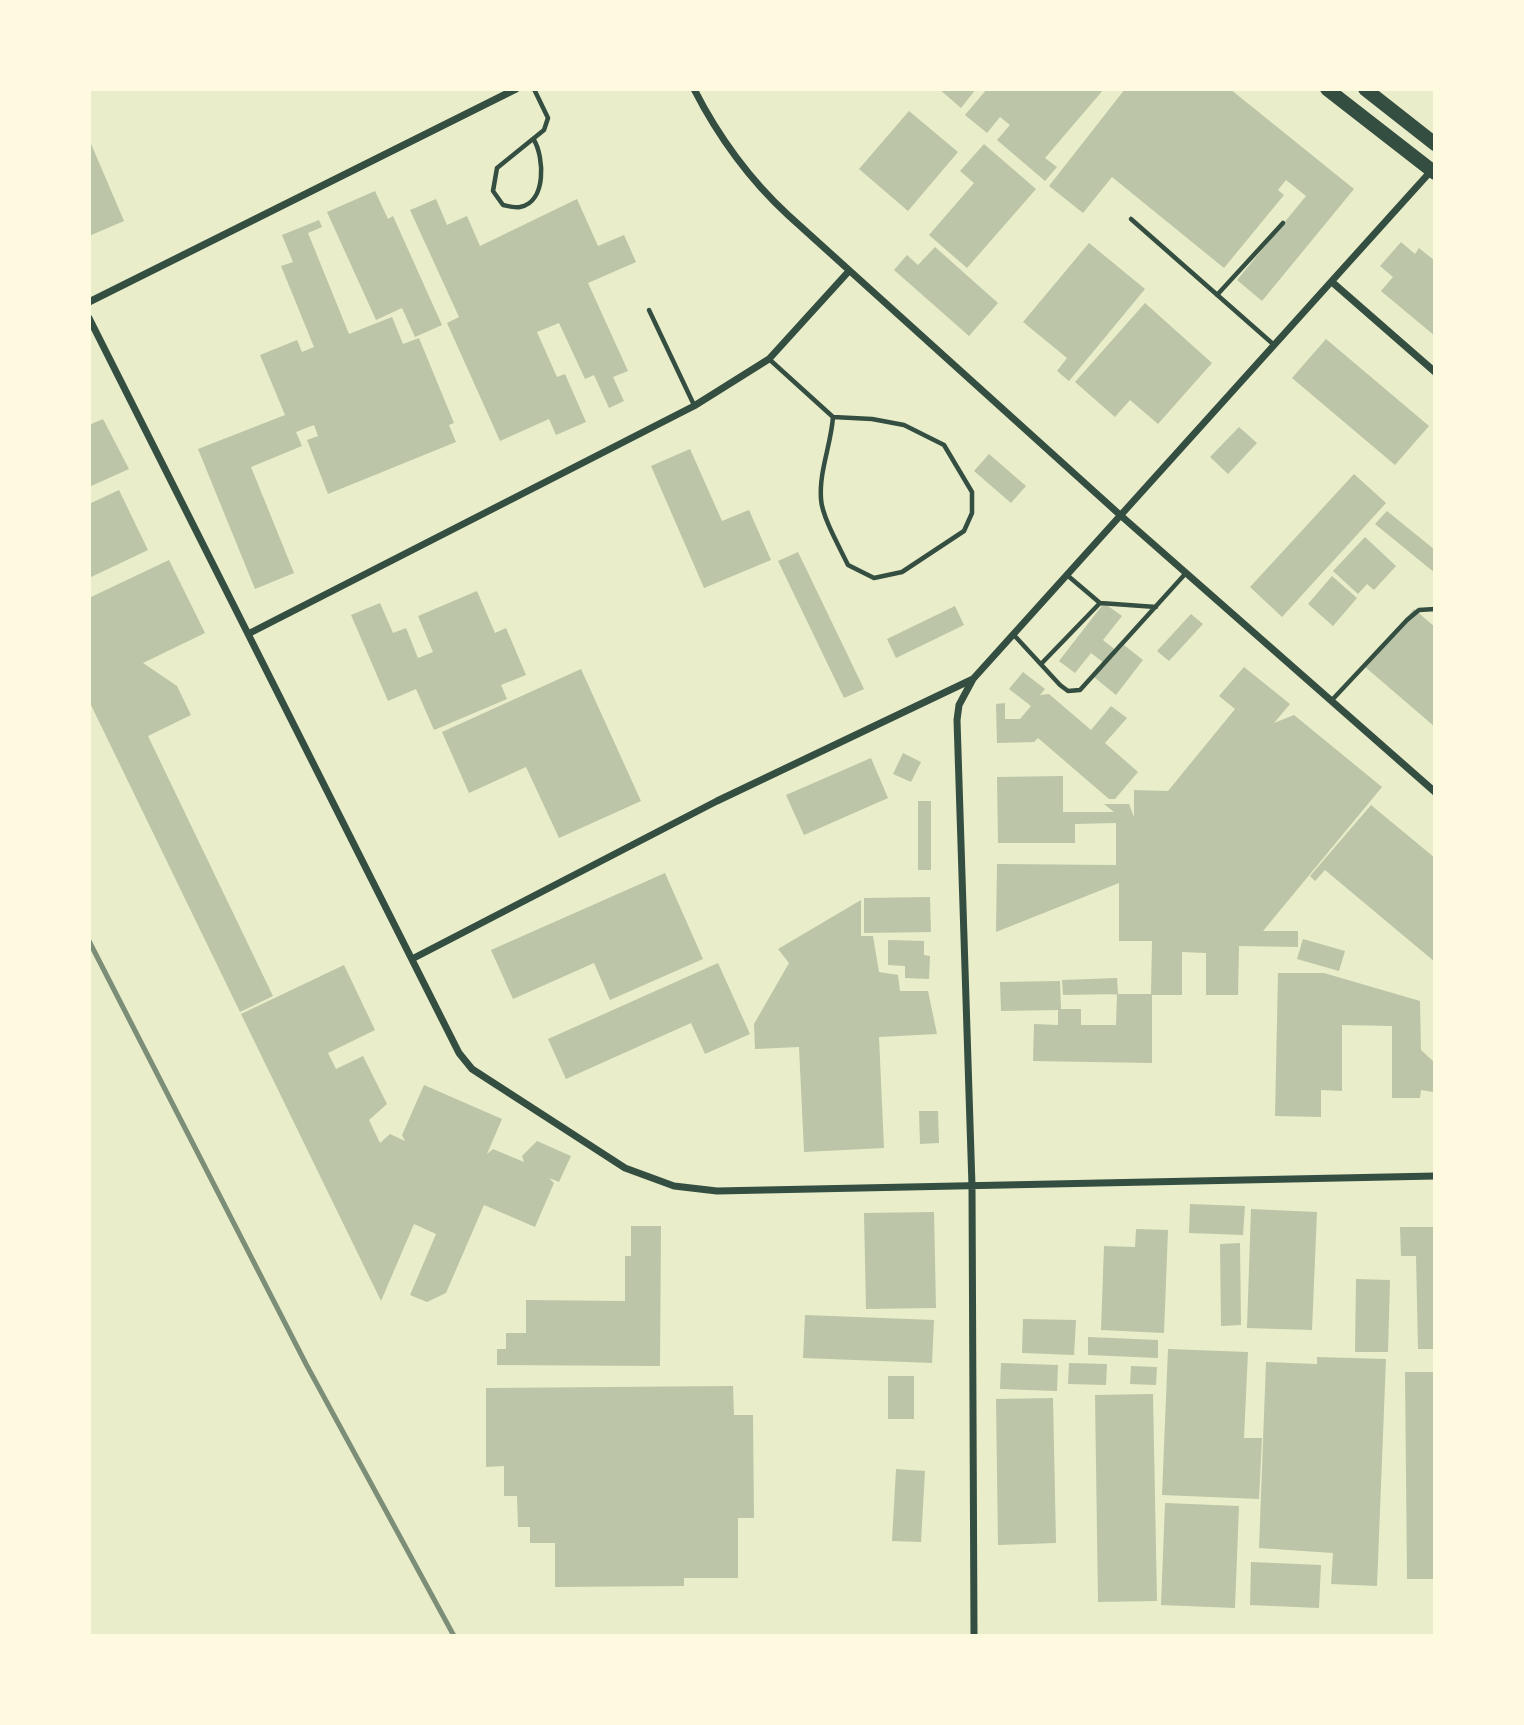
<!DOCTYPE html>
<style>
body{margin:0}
#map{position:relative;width:1524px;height:1725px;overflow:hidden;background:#e9edc9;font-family:Raleway,sans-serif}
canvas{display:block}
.frame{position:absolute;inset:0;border:91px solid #fefae0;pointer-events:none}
</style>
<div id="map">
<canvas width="1524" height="1725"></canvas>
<div class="frame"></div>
</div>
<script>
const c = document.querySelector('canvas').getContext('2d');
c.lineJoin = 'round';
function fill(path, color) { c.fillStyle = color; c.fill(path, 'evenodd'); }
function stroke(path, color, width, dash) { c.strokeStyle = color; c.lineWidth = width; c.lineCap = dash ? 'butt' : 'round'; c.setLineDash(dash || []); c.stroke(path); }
fill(new Path2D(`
 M939,89H976L961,108Z
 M987,89H1104L1045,158L1057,167L1045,181L997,140L1010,125L1000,117L987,133L965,115Z
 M1125,89H1230L1354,189L1262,301L1237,280L1306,196L1286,180L1278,190L1284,195L1224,268L1112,177L1083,213L1049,186Z
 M909,111L958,152L908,211L859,169Z
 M89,139L124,221L89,236Z
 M984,144L1036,189L967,268L929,235L974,183L960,171Z
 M375,191L388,219L393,216L442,325L415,337L402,308L376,320L327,212Z
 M436,199L447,225L467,216L480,246L577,199L598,246L624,235L636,262L588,283L628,371L613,377L624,401L609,408L594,375L585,379L559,323L537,332L557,377L565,374L586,422L556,435L549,419L500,441L447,323L459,317L410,210Z
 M319,220L322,227L308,233L349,334L392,317L403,344L419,338L454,423L449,425L456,442L328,494L307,440L318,436L314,425L296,432L302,446L251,467L294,573L255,589L198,449L285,415L260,355L297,340L302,352L314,347L281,266L293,262L282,235Z
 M1401,242L1415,254L1419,248L1435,261V336L1381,291L1393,277L1380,266Z
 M1089,243L1145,289L1069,381L1057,371L1067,358L1023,322Z
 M935,247L998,303L969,336L894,270L907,255L918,265Z
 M1145,303L1212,363L1158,424L1130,400L1115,417L1075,382Z
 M1326,339L1429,426L1395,465L1292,378Z
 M103,419L129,469L89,487V425Z
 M1239,427L1257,443L1228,474L1210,457Z
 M690,449L722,521L749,510L771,560L704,588L651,466Z
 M989,454L1026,486L1011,503L974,471Z
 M1354,474L1386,503L1282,617L1250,587Z
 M119,490L148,550L89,578V504Z
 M1387,511L1435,550V573L1375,524Z
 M1365,537L1396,566L1374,590L1367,584L1358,594L1333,571Z
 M798,552L864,689L844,698L778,561Z
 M169,560L205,633L143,663L177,686L191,715L148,736L273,996L240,1012L89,701V592L91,597Z
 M1332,576L1357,598L1333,626L1308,604Z
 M477,591L495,633L506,628L526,675L501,685L507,699L434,730L416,689L388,701L351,615L380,603L393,633L406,628L418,658L433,652L418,616Z
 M1104,603L1122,616L1103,640L1118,652L1124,645L1143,660L1116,695L1094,677L1104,663L1091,653L1075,673L1059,661Z
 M955,606L964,625L896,658L887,639Z
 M1414,609L1435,627V727L1364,666Z
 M1191,614L1203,624L1169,661L1157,651Z
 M1244,667L1290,704L1274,723L1294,715L1382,787L1263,931H1298V947L1239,946L1238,995H1206V953L1182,952V995H1152V1063L1033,1061L1034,1024L1058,1025V1010L1001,1011L1000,982L1060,981L1061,1009H1081V1025H1116L1117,994H1151L1152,941H1119V883L996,932L997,864L1116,865V823L1075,824V843H998L997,777L1063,776V812H1114L1104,804H1129L1134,817V790L1168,791L1235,709L1219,696Z
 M581,669L641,801L559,838L526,767L469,793L442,732Z
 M1023,672L1045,689L1040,695L1049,694L1091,730L1111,706L1127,718L1105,743L1138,772L1115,799H1109L1038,738L1034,742L997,743L996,704L1005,703V719H1020L1031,706L1009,689Z
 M903,753L921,762L911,782L893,774Z
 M871,758L888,798L804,835L786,795Z
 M918,801H931V870H918Z
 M1371,805L1435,858V962L1325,870L1315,881L1310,876Z
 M665,873L703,959L610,1000L594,963L513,999L491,950Z
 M930,897L931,932L864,933V898Z
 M861,900V936H873L879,972L898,975L900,991H928L937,1034L879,1037L884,1148L804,1152L799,1047L755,1049L754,1024L789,963L778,949Z
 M1303,939L1345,951L1339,971L1297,959Z
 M888,940L924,941V955L930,956L929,979L905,978V966L888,965Z
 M718,963L750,1034L705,1054L691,1023L566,1079L548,1039Z
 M344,965L375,1030L328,1053L336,1069L363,1056L387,1104L369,1120L380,1143L390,1134L405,1141L402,1135L424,1085L502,1119L487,1154L493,1149L524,1162L522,1156L537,1141L571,1156L559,1182L549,1178L554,1183L535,1227L484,1205L446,1293L427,1302L410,1295L436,1234L414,1224L381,1301L241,1014Z
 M1278,973H1324L1420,1001L1421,1050L1434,1062L1433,1092L1421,1090L1420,1098H1392V1026L1342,1025V1091L1321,1090V1117L1275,1116Z
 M1117,978L1118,994L1063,995L1062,980Z
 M919,1111H938L939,1143L920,1144Z
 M1190,1204L1245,1206L1243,1235L1189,1233Z
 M1251,1209L1317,1212L1312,1330L1247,1328Z
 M934,1212L936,1308L866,1309L864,1213Z
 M631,1226H661L660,1366L497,1365V1349H506V1333H526V1300L625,1301V1256H631Z
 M1400,1227H1435V1349H1418L1416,1256H1401Z
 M1136,1229L1168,1230L1164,1333L1101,1330L1104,1246L1135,1247Z
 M1240,1243L1241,1325L1221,1326L1220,1244Z
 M1356,1279L1390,1280L1388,1352H1355Z
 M805,1315L934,1320L932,1363L803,1358Z
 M1023,1319L1076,1320L1074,1355L1022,1353Z
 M1088,1337L1158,1340V1358L1088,1355Z
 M1168,1349L1248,1352L1244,1438H1262L1259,1499L1162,1495Z
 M1317,1357L1386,1359L1377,1586L1331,1584L1333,1553L1259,1548L1266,1362L1317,1364Z
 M1001,1363L1058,1365L1057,1391L1000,1389Z
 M1069,1363L1107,1364L1106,1385L1068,1384Z
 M1131,1366L1157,1367L1156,1385L1130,1384Z
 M1405,1372H1435V1579H1407Z
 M888,1376H914V1419H888Z
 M733,1386L734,1415H753L754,1518H738V1578H684V1586L555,1587V1543H530V1527H518L517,1496H504V1466L486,1467V1388Z
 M1153,1394L1157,1601L1098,1602L1095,1395Z
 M1053,1398L1056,1543L998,1545L996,1399Z
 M896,1469L925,1471L921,1542L892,1541Z
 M1165,1503L1239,1506L1235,1608L1161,1605Z
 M1251,1562L1321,1565L1319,1608L1250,1605Z`), '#bcc5a7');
stroke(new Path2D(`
 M534,140C544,157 547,202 520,207C515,208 508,206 503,205L493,191L497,168L544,130L548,118L534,89
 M1131,219L1273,344
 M1217,295L1283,223
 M649,310L694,405
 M769,359L833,417C831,445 819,471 821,499C822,517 840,548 848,565L874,578L902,572L964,531L972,513V492L944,445L904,425L872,419L833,417
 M1067,575L1100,603L1156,607
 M1013,634L1060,685L1068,691L1080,690L1186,573
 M1041,664L1100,603
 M1332,700L1407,620L1419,610L1435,609`), '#344e41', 4.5);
stroke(new Path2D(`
 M694,89C719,138 748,178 788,215L1119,514L1435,792
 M1332,282L1435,372
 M89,302L516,89
 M89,318L459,1053L472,1069L625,1168L674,1186L717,1191L1435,1176
 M248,634L694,406L769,359L849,271
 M973,679L959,705L957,720L972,1186L974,1636
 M412,959L717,801L973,679L1431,171`), '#344e41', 7);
stroke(new Path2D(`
 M1327,89L1435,173
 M1365,89L1435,144`), '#344e41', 14);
stroke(new Path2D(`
 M89,941L306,1364L454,1636`), '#7c8e77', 5);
</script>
